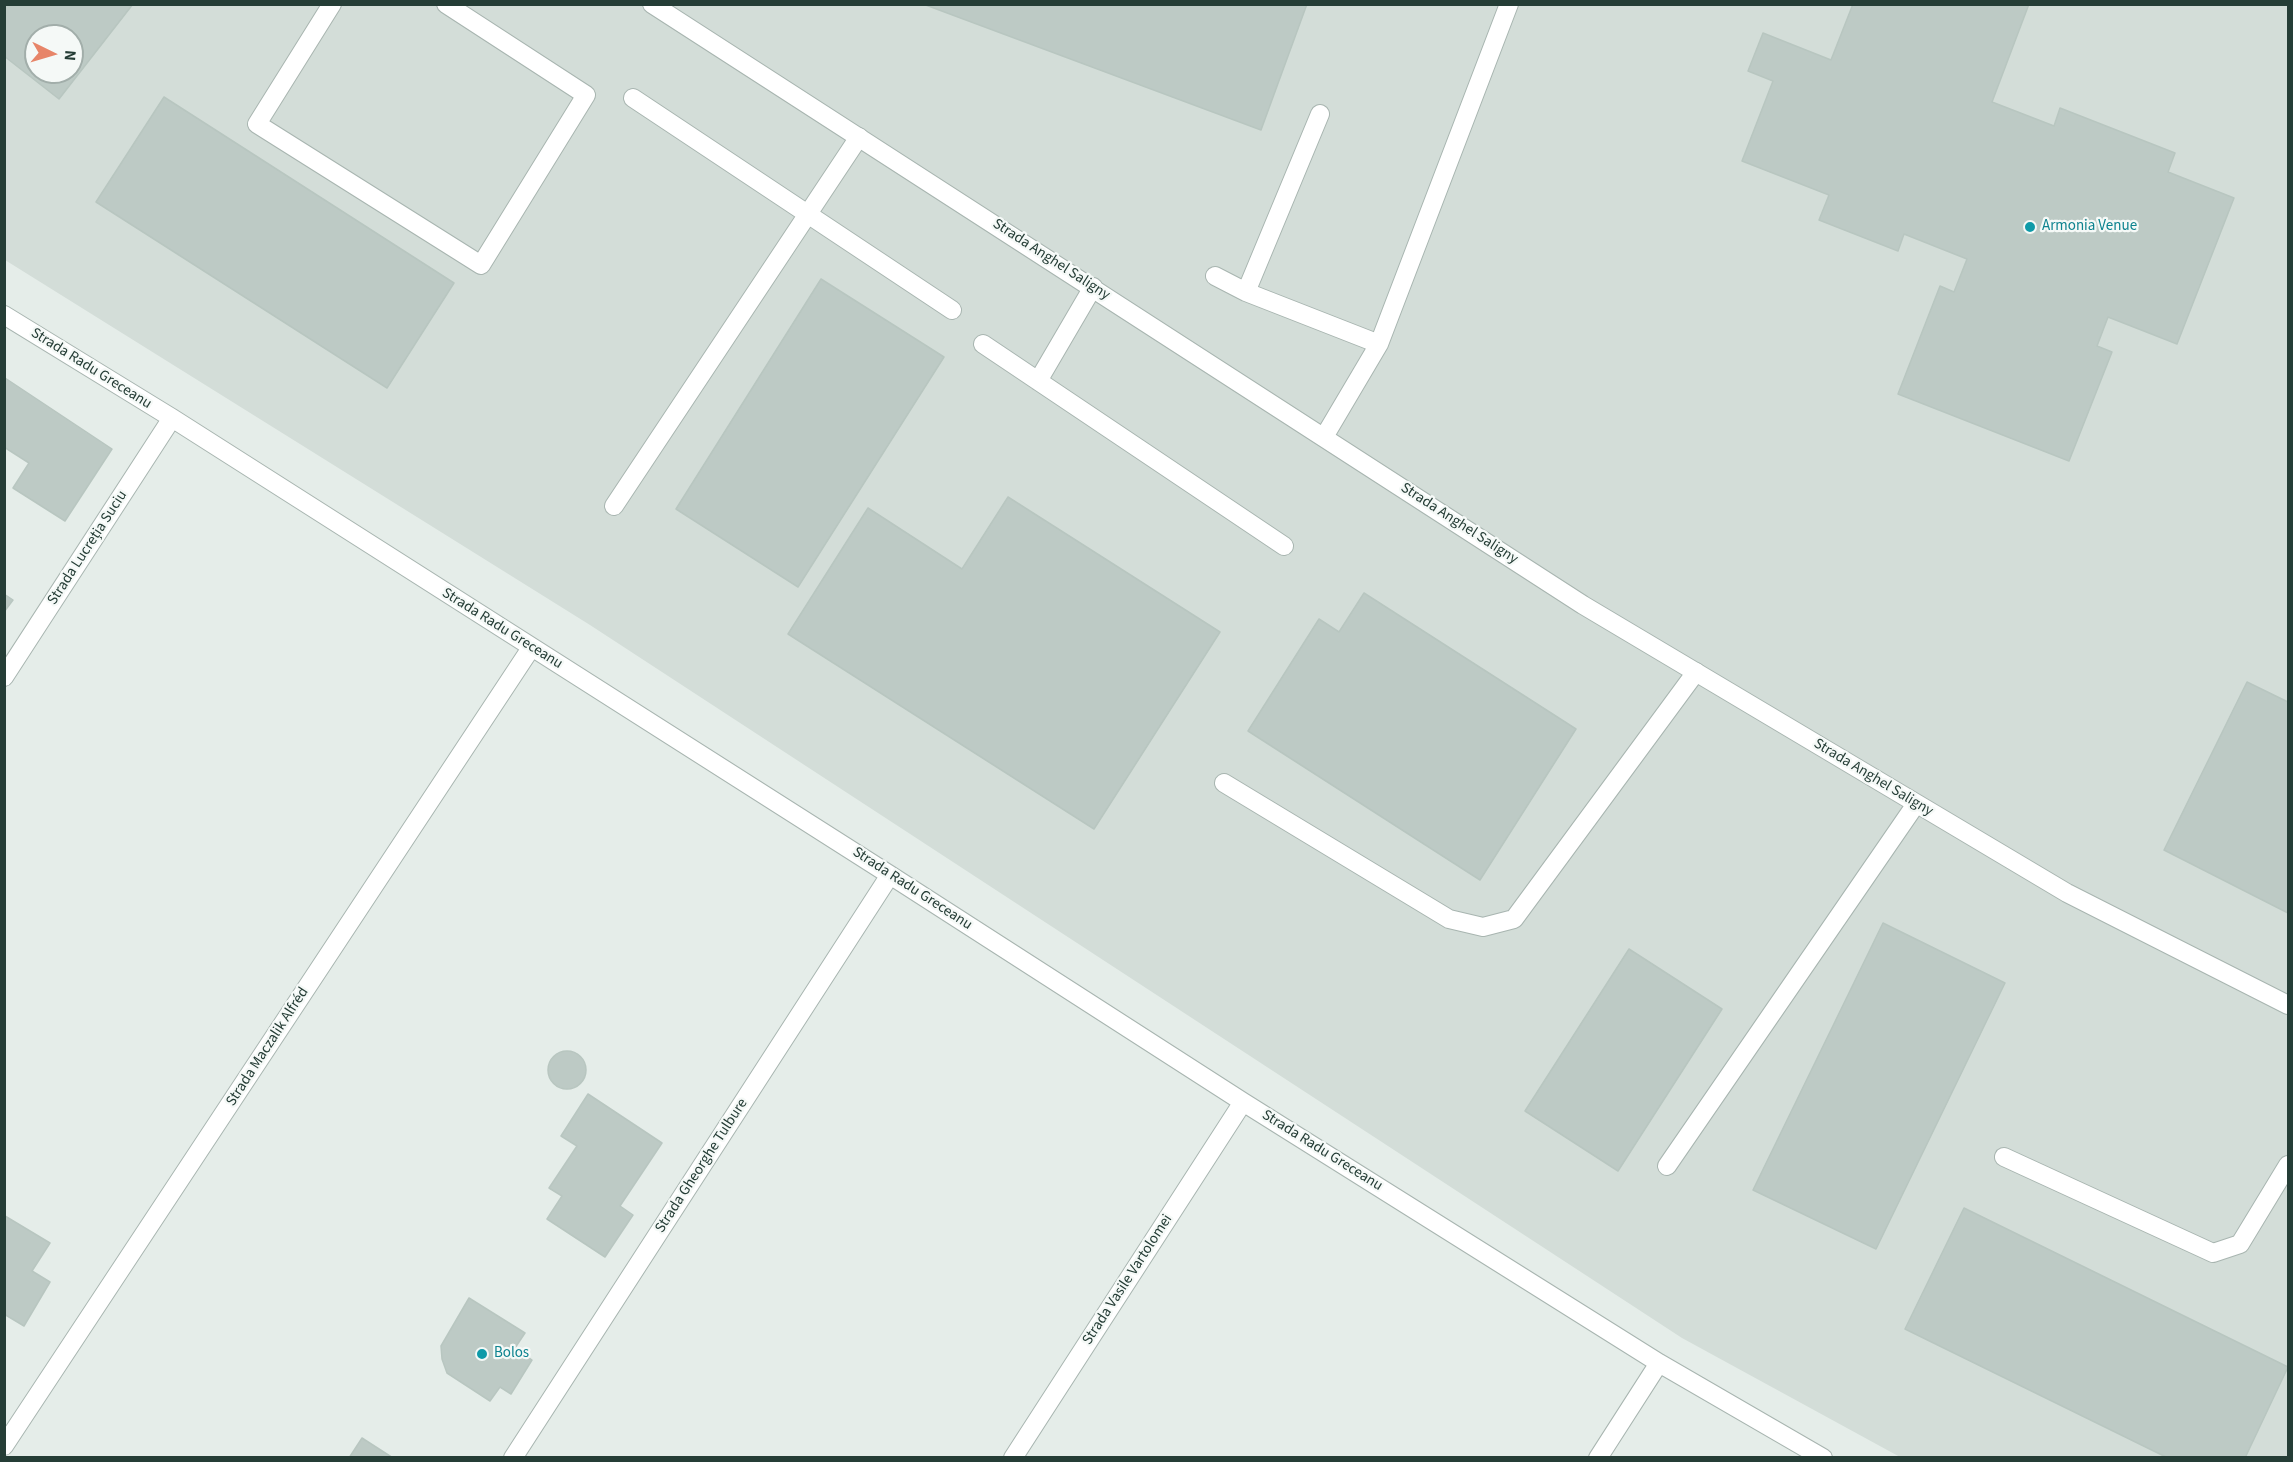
<!DOCTYPE html>
<meta charset="utf-8">
<style>
body{margin:0}
#map{position:relative;width:2293px;height:1462px;overflow:hidden;background:#e5ede9;font-family:"Source Sans 3",sans-serif}
canvas{display:block}
.frame{position:absolute;inset:0;border:6px solid #253d36;pointer-events:none}
.north{position:absolute;left:24px;top:24px;width:60px;height:60px;box-sizing:border-box;background:#f5f9f7;border:2px solid #a2aeaa;border-radius:50%;rotate:95deg;font-size:16px;font-weight:700;line-height:24px;text-align:center;color:#253d36}
.north::after{content:'';display:block;margin:auto;width:21px;height:27px;background:#e78569;clip-path:polygon(50% 0,100% 100%,50% 72%,0 100%)}
</style>
<div id="map">
<canvas width="2293" height="1462"></canvas>
<div class="frame"></div>
<div class="north">N</div>
</div>
<script>
const c = document.querySelector('canvas').getContext('2d');
c.lineJoin = 'round';
function fill(path, color) { c.fillStyle = color; c.fill(path, 'evenodd'); }
function stroke(path, color, width, dash) { c.strokeStyle = color; c.lineWidth = width; c.lineCap = dash ? 'butt' : 'round'; c.setLineDash(dash || []); c.stroke(path); }
function write(font, color, halo, rows, align = 'center') {
  c.font = font + ' "Source Sans 3",sans-serif'; c.lineWidth = 4.5; c.setLineDash([]); c.textBaseline = 'middle'; c.strokeStyle = halo; c.fillStyle = color; for (const [text, x, y, turn = 0] of rows) {
    c.save(); c.translate(x, y); c.rotate((+turn || 0) * Math.PI / 180); c.textAlign = isNaN(turn) ? turn : align; if (halo) c.strokeText(text, 0, 0); c.fillText(text, 0, 0); c.restore();
  }
}
fill(new Path2D(`
 M4,5H2288V1457H1900L1682,1338L590,625L5,260ZM36,36H72V72H36Z`), '#d3ddd8');
const building = new Path2D(`
 M4,4H133L59,99L4,56ZM36,36H72V72H36Z
 M923,4H1307L1261,130Z
 M1853,4H2029L1992,102L2054,126L2060,108L2175,153L2168,172L2234,198L2177,344L2108,317L2097,346L2112,352L2069,461L1898,394L1940,286L1954,292L1967,259L1904,234L1898,251L1819,220L1829,195L1742,161L1773,81L1748,71L1763,33L1831,60Z
 M164,97L454,283L387,388L96,202Z
 M821,279L944,357L798,587L676,509Z
 M5,378L112,449L65,521L13,488L29,463L4,447Z
 M1008,497L1220,632L1094,829L788,634L868,508L962,569Z
 M1364,593L1576,729L1480,880L1248,731L1319,619L1339,632Z
 M4,594L13,600L4,612Z
 M2247,682L2288,702V913L2164,850Z
 M1883,923L2005,983L1876,1249L1753,1190Z
 M1629,949L1722,1009L1618,1171L1525,1111Z
 M548 1070a19 19 0 1 1 38 0a19 19 0 1 1-38 0Z
 M588,1094L662,1143L620,1206L633,1215L605,1257L547,1219L562,1196L549,1188L577,1146L561,1136Z
 M1964,1208L2288,1367L2245,1458H2168L1905,1329Z
 M5,1216L50,1243L32,1271L50,1282L24,1326L4,1314Z
 M469,1298L525,1333L515,1348L532,1360L511,1394L500,1387L490,1401L447,1373L442,1359L441,1346Z
 M362,1438L393,1458H349Z`);
fill(building, '#bdcac5');
stroke(building, '#b8c6c0', 1.5);
const service = new Path2D(`
 M332,4L257,124L481,265L586,95L446,4
 M633,98L952,310
 M1215,276L1246,292L1379,344
 M1246,292L1320,114
 M983,344L1284,546
 M1038,381L1093,287
 M1324,437L1379,344L1509,4
 M614,506L859,137
 M1224,783L1449,919L1483,927L1514,919L1696,672
 M2004,1157L2213,1253L2240,1244L2288,1165
 M1667,1166L1916,804`);
const minor = new Path2D(`
 M652,4L1583,605L2067,893L2288,1005
 M4,315L172,418L890,875L1243,1102L1659,1363L1823,1458
 M4,677L172,418
 M4,1446L531,648
 M513,1458L890,875
 M1013,1458L1243,1102
 M1598,1458L1659,1363`);
stroke(service, '#a8b5b0', 20);
stroke(minor, '#a8b5b0', 20);
stroke(service, '#fff', 18);
stroke(minor, '#fff', 18);
for (const [x, y, r, color] of [
 [2030,227,6,"#0f9aa8"],
 [482,1354,6,"#0f9aa8"]
]) { const dot = new Path2D(); dot.arc(x, y, r, 0, 2 * Math.PI); c.fillStyle = color; c.fill(dot); stroke(dot, '#f5f9f7', 2); }
write('15px', '#0d838f', '#f5f9f7', [
 ["Armonia Venue",2042,227],
 ["Bolos",494,1354]
], 'left');
write('15px', '#253d36', '#f5f9f7', [
 ["Strada Anghel Saligny",1051,260,33],
 ["Strada Radu Greceanu",91,369,32],
 ["Strada Anghel Saligny",1459,524,33],
 ["Strada Lucreția Suciu",88,548,-57],
 ["Strada Radu Greceanu",502,629,32],
 ["Strada Anghel Saligny",1873,778,31],
 ["Strada Radu Greceanu",912,889,33],
 ["Strada Maczalik Alfréd",268,1047,-57],
 ["Strada Radu Greceanu",1322,1151,32],
 ["Strada Gheorghe Tulbure",702,1166,-57],
 ["Strada Vasile Vartolomei",1128,1280,-57]
]);
</script>
